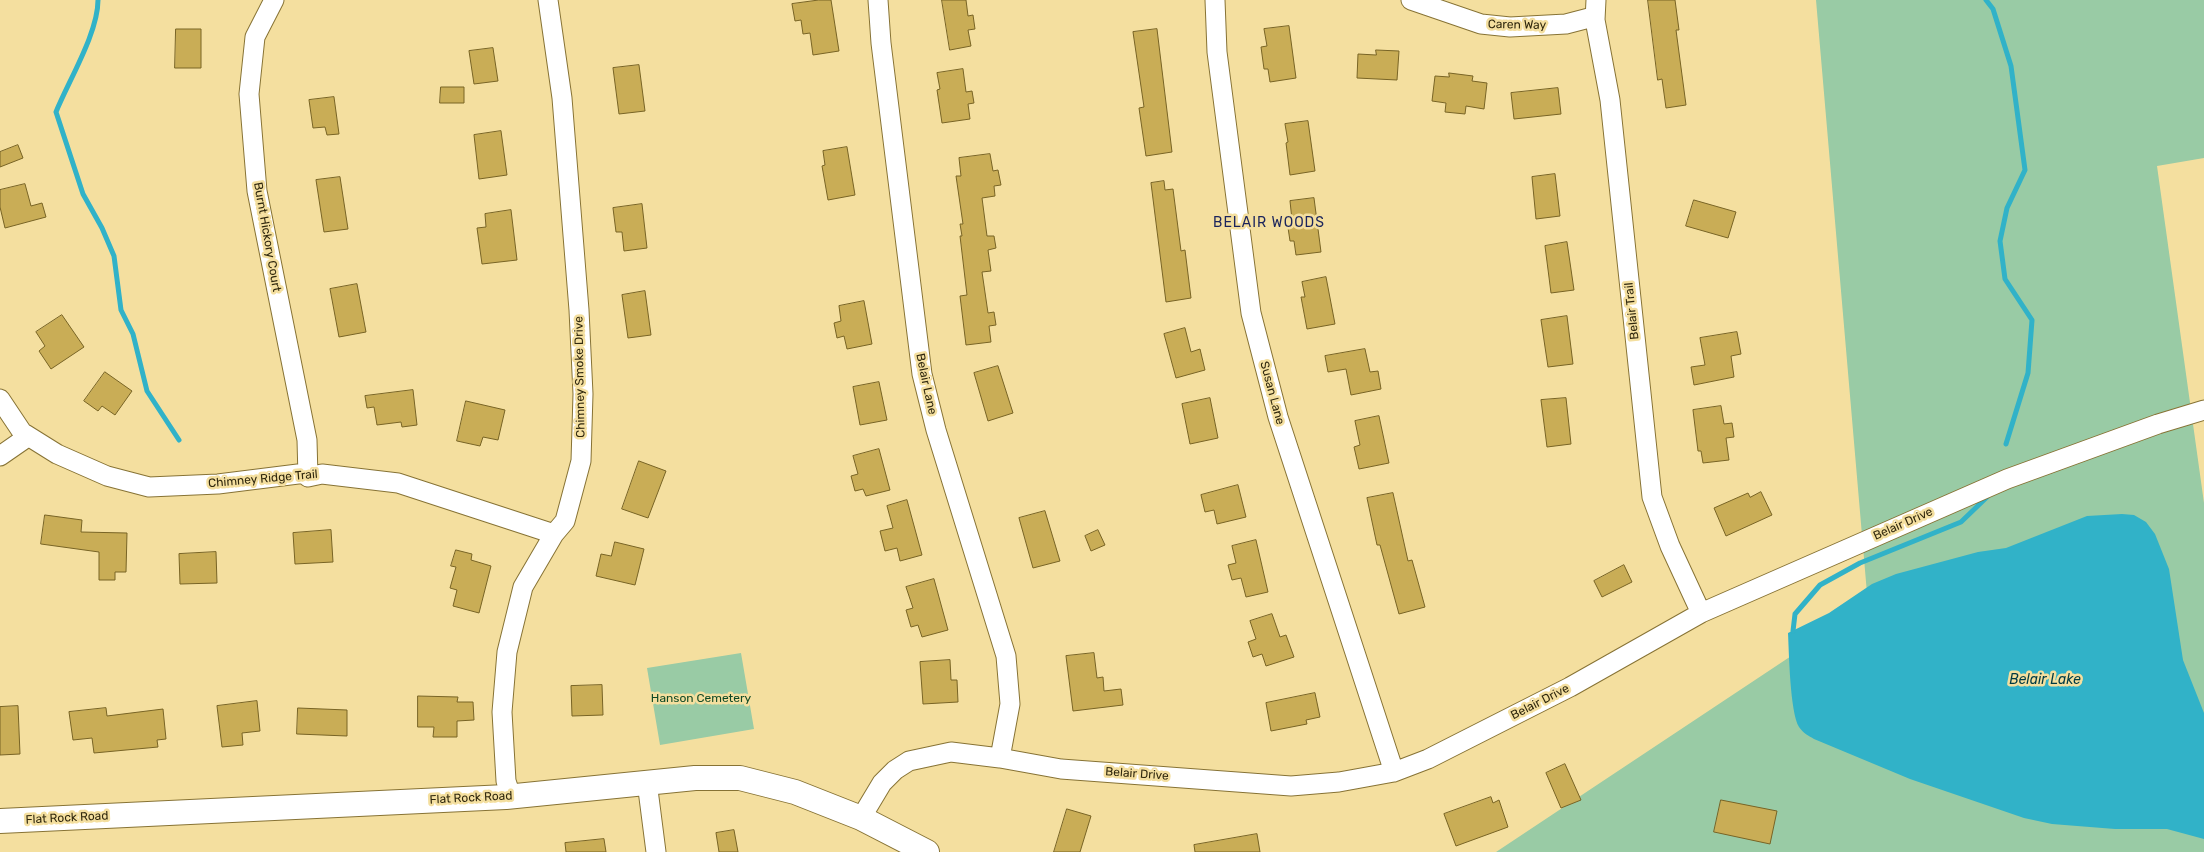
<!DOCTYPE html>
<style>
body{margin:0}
canvas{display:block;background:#f4df9f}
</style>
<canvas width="2204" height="852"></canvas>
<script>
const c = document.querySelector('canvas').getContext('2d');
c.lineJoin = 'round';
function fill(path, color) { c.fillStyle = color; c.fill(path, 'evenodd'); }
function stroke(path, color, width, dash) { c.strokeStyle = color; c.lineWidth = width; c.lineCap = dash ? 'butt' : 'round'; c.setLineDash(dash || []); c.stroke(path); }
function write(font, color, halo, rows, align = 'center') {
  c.font = font + ' Rubik,sans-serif'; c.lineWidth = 5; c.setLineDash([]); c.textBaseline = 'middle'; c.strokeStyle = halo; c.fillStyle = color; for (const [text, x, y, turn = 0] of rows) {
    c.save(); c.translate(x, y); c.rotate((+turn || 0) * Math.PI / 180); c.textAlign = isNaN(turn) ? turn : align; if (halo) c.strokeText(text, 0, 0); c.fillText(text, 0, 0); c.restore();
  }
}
fill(new Path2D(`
 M1816,0H2204V158L2157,166L2204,503V852H1496L1868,605Z
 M741,653L754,729L660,745L647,668Z`), '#99cba5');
fill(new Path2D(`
 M2122,514L2134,515L2146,522L2155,534L2169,569L2183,660L2204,713V839L2167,829H2115L2052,824L2024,818L1910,779L1814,739C1809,736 1803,733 1799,727C1790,712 1789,653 1788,633L1829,613L1872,584L1896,574L1978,552L2006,548L2087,516Z`), '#31b2c8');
stroke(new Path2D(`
 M98,0C98,33 69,80 56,112L83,194L102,228L114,256L121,310L133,334L147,391L179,440
 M1986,0L1993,9L2011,66L2025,170L2007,208L2000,241L2005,279L2032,320L2028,373L2006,444
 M1793,631L1795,614L1820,585L1860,563L1961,522L1987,497`), '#31b2c8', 5);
const building = new Path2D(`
 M819,0H831L839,51L813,55L810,33L803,34L801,20L795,21L792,4Z
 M942,0H966L968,16L973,15L975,29L968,30L971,46L950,50Z
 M1648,0H1675L1679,30H1676L1686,105L1666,108L1662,79L1658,80Z
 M1289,26L1296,78L1270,82L1268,69H1264L1261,47L1267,46L1264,29Z
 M176,29H201V68H175Z
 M1157,29L1172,152L1146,156L1139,108L1144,107L1133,32Z
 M493,48L498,81L474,84L469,51Z
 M1376,50L1399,51L1397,80L1357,78L1358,54L1376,55Z
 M639,65L645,111L619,114L613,68Z
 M963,69L966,92L972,91L974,103L968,104L970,119L942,123L937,90L940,89L937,73Z
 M1449,73L1473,76L1472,81L1487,83L1484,109L1466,106L1465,114L1445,112L1446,103L1432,101L1435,76L1449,77Z
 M441,87H464V103H440Z
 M1558,88L1561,114L1514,119L1511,93Z
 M334,97L339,134L327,135L325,127L313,128L309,100Z
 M1308,121L1315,171L1290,175L1286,143L1288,142L1285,124Z
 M501,131L507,175L479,179L474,135Z
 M18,145L23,158L0,167V152Z
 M847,147L855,195L828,200L822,166L825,165L823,151Z
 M990,154L993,171L998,170L1001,185L994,186L995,196L982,198L987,236H994L996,248L988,250L991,271L982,272L988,313L994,312L996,325L989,326L991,342L966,345L960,296L967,295L960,236H962L960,224H963L956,176H961L959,158Z
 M1555,174L1560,216L1536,219L1532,177Z
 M340,177L348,229L324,232L316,180Z
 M1164,181L1165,190L1173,189L1181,251L1185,250L1191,298L1166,302L1151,183Z
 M25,184L31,206L42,203L46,217L5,228L0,207V190Z
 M1314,198L1321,252L1296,255L1294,241H1290L1287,221L1292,220L1290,201Z
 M1694,200L1736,212L1728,238L1686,226Z
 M642,204L647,248L624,251L622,232H616L613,208Z
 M511,210L517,260L482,264L477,228L486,227L485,214Z
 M1567,242L1574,290L1551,293L1545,246Z
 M1326,277L1335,324L1307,329L1301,297H1305L1302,282Z
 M357,284L366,332L339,337L330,289Z
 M645,291L651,335L628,338L622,295Z
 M864,301L872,344L847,349L844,336L837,338L834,323L841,321L839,306Z
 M62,315L84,347L51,369L39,351L45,346L36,332Z
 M1567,316L1573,364L1548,367L1541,320Z
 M1185,328L1191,352L1200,349L1205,370L1176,378L1164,334Z
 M1737,332L1741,354L1731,356L1734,377L1694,385L1691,367L1705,365L1700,338Z
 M1365,349L1370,372L1378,371L1381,389L1351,395L1346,369L1328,372L1325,356Z
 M998,366L1013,413L988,421L974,373Z
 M105,372L132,391L115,415L102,406L98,411L84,401Z
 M879,382L887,420L860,425L853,387Z
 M413,390L417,425L402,427L401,422L377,425L374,407L367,408L365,396Z
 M1210,398L1218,438L1190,444L1182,404Z
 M1566,398L1571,444L1547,447L1541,400Z
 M466,401L505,410L498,440L483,437L480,446L457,441Z
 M1721,406L1724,424L1732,423L1734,437L1726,438L1729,460L1703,463L1701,451H1698L1693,410Z
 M1379,416L1389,463L1359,469L1354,447L1360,445L1355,421Z
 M879,449L890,490L866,496L863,489L855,491L851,476L858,474L853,456Z
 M639,461L666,471L648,518L622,509Z
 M1238,485L1246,517L1217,524L1214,510L1205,512L1201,495Z
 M1761,492L1772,515L1726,536L1714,508L1748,493L1750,497Z
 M1393,493L1408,561L1412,560L1425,607L1399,614L1380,545H1377L1367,498Z
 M907,500L922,555L900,561L897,548L885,551L880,531L893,528L887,506Z
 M1045,511L1060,561L1033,568L1019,518Z
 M45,515L82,520L81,532L127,533L126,572H115V580H99V552L41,544Z
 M331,530L333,562L295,564L293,533Z
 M1098,530L1105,545L1091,551L1085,536Z
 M1256,540L1268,592L1246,597L1241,578L1232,580L1228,565L1236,563L1232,546Z
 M615,542L644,549L635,585L596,576L601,554L611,556Z
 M456,550L472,554L471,560L491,566L479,613L453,606L457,590L450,588L456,567L451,566Z
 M216,552L217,583L180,584L179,554Z
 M1624,565L1632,582L1602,597L1594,581Z
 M934,579L948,630L922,637L918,625L911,627L906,610L913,608L906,587Z
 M1272,614L1280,637L1286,635L1294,657L1266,666L1262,654L1253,657L1248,642L1256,639L1250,621Z
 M1094,653L1097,678L1103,677L1104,691L1121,689L1123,705L1073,711L1066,656Z
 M950,660L951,680H957L958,702L923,704L920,662Z
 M602,685L603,715L572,716L571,686Z
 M1315,693L1320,717L1306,720L1307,724L1271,731L1266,703Z
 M418,696L458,697L457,702H473L474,720L457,721V737H433L434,727H418Z
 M257,701L260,731L242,733L243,745L222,747L217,706Z
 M18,706L20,754L0,755V707Z
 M106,708L107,716L163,709L166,739L157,740L158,747L94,753L92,738L73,740L69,712Z
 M298,708L347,710V736L297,734Z
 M1565,764L1581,800L1561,808L1546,773Z
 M1491,797L1493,803L1499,800L1508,827L1456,846L1444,814Z
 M1721,800L1777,811L1770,844L1714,832Z
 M1067,809L1091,816L1080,852H1054Z
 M734,830L738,852H719L716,833Z
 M1257,834L1260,852H1195L1194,845Z
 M604,839L606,852H566L565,843Z`);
fill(building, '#c9ad56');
stroke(building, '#786425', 1);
const minor = new Path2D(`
 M274,0L255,37L249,94L257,191L307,440L308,477
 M878,0L881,43L922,374L936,430L1006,656L1010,704L1000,758
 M1215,0L1217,52L1251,313L1278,417L1394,772
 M1411,0L1481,24L1510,27L1566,24L1589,18L1595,20
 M1596,0L1595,20L1610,100L1652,497L1670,546L1701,613
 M0,399L26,438
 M0,456L26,438L25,434L57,454L107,476L149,487L218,484L306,473L308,477
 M308,477L322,474L398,483L554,534
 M647,782L656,852
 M506,797L510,793L506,781L502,712L507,652L523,587L554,534L565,521L581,461L583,394L579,310L562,98L548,0
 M861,818L882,783L895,770L909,761L951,752L1000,758L1061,769L1291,786L1339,782L1394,772L1428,759L1570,687L1701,613L2007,479L2158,424L2204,410`);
const tertiary = new Path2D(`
 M0,821L506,797L695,778H740L795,792L861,818L927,852`);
stroke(minor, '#877335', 21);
stroke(tertiary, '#877335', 26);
stroke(minor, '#fff', 19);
stroke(tertiary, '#fff', 24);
write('12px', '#2f270d', '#f4df9f', [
 ["Caren Way",1517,25,1],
 ["Burnt Hickory Court",267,237,80],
 ["Belair Trail",1632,311,-96],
 ["Chimney Smoke Drive",580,377,-91],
 ["Belair Lane",926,384,78],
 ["Susan Lane",1272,393,75],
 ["Chimney Ridge Trail",263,479,-5],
 ["Belair Drive",1903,524,-24],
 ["Belair Drive",1540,702,-27],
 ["Belair Drive",1137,774,4],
 ["Flat Rock Road",471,798,-3],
 ["Flat Rock Road",67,818,-3]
]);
write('12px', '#0f4925', '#f4df9f', [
 ["Hanson Cemetery",701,699]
]);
c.letterSpacing = '1px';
write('14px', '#1b245c', '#f4df9f', [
 ["BELAIR WOODS",1269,223]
]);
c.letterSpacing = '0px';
write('italic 14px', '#003a43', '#f4df9f', [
 ["Belair Lake",2045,680]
]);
</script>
